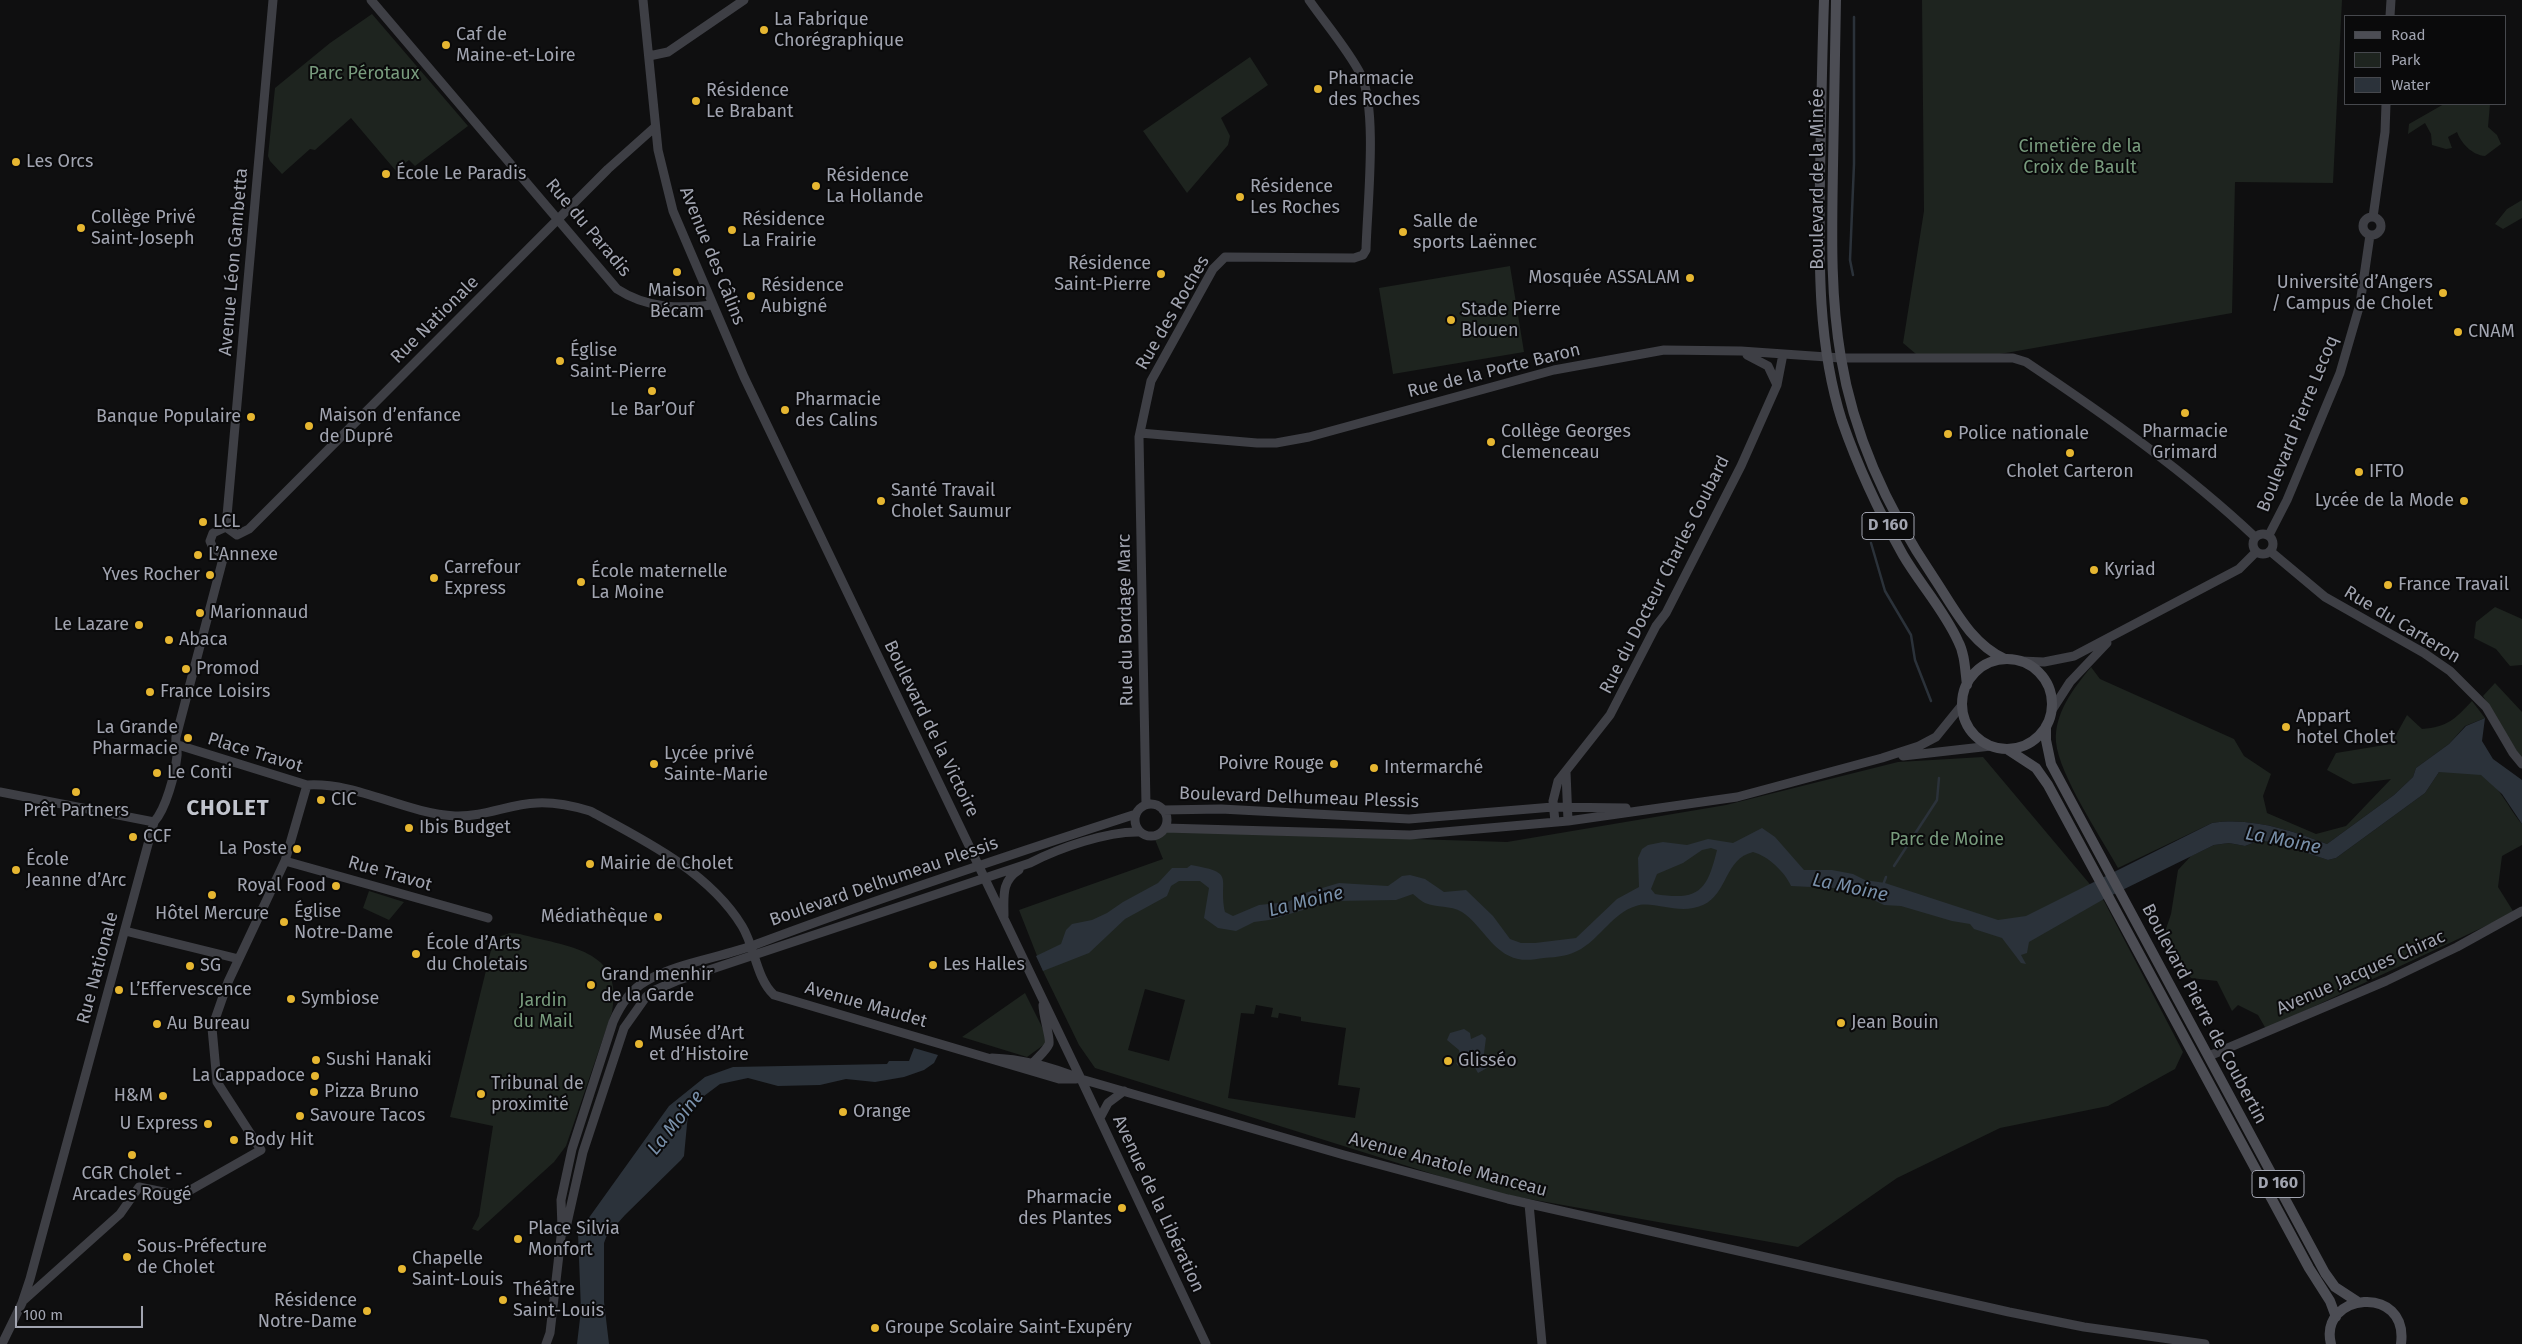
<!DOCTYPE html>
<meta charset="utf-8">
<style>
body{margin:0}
#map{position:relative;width:2522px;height:1344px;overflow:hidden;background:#0f0f10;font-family:"Fira Sans",sans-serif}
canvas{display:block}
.legend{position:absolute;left:2344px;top:15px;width:162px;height:90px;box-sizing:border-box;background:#0a0a0b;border:1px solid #46484d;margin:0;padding:6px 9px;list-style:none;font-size:15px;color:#a1a4b0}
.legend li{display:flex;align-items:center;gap:10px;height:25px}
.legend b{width:25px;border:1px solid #46484d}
.scale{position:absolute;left:15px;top:1306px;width:128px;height:22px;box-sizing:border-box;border:2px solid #a1a4b0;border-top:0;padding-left:6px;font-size:15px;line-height:18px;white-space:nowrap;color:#a1a4b0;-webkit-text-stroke:4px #0a0a0b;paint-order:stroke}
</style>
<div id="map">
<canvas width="2522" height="1344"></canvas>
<ul class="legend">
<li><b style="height:6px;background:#4c4d54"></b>Road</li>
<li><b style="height:14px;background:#1e241f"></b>Park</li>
<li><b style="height:14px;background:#2b323a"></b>Water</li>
</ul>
<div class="scale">100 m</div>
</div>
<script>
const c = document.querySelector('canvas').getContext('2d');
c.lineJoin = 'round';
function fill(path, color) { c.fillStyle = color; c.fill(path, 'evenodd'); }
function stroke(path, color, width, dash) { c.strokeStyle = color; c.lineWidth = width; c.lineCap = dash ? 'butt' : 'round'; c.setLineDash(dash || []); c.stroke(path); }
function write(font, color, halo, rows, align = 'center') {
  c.font = font + ' "Fira Sans",sans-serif'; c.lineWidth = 4; c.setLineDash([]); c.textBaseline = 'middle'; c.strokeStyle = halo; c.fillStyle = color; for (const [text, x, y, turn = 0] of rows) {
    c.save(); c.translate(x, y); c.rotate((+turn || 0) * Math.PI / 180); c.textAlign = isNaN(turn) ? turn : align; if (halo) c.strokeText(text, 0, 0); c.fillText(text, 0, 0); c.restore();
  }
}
fill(new Path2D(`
 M1922,0H2342L2333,183L2235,182L2232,313L2000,354H1916L1903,343L1924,211Z
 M372,14L468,126L415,166L409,160L396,171L351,118L315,150L310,149L282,174L270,161L268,156L275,88L330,43Z
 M1250,57L1268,85L1221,118L1230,136L1228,145L1187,193L1143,131Z
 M2444,104H2490L2488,127L2497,135L2501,144L2485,156C2472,155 2461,143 2457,132L2448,137L2452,148L2446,149L2432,145L2431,134L2425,123L2408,134L2409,124Z
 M2522,200V218L2503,229L2495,224L2507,209Z
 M1510,266L1524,352L1393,374L1379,288Z
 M2495,607L2522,619V665L2510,666L2496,649L2474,638L2476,622Z
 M2091,667L2100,679L2234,739L2244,756L2271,774L2263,796L2267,813L2316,834L2346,826L2391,779L2353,784L2327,770L2336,753L2391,744L2407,715L2422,729C2448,727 2455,719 2472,701L2485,718L2465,726L2449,744L2416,768L2413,777L2394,795L2327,844C2290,830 2252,817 2212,823L2118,868C2101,837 2059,775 2056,742C2054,713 2074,688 2091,667Z
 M2495,683L2522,712V760L2483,696Z
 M1983,757L2104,901L2183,1052L2175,1069L2108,1106L2000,1128L1897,1178L1798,1247L1490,1192L1095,1068L1079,1045L1043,971L1019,910L1163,859L1154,837L1164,831L1507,842L1726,805L1898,762ZM1145,989L1185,1000L1169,1061L1128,1050ZM1256,1005L1273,1008L1271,1017L1278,1018L1279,1013L1301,1017V1021L1346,1028L1338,1085L1360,1088L1355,1118L1228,1098L1241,1013L1254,1014Z
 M2444,771C2455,771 2468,772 2479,774C2496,779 2510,811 2522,824V845L2502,856L2498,887L2513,911L2505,917L2266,1029L2258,1015L2238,1005L2232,1011L2217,981L2191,978L2162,941L2171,914L2178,870L2191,856L2214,845L2229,843L2245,846L2258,841L2274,842L2328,860L2336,858L2425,793L2439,772Z
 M369,891L404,902L389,920L363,908Z
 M510,933L520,934C566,947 625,948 612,1012L566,1146L554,1162L478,1231L472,1229L479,1216L493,1126L450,1117L492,946L501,936Z
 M1025,993L1049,1041L1027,1057L962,1037Z`), '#1e241f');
fill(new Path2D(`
 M2485,718L2482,741L2493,759L2522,780V824L2502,794L2481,775L2439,772L2425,793L2336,858L2328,860L2274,842L2258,841L2245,846L2229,843L2214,845L2104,899L2029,942L2027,953L2021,955L2026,964L2021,963L2002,938L1974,929L1970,924L1952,921L1901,906L1884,905L1851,889L1791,886C1785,872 1768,856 1753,852C1724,859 1728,894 1703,905C1679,916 1654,900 1636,906C1613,913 1601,937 1581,949C1569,956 1558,957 1544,958C1536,959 1527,961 1518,959C1492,953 1483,926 1462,912C1450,905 1437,908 1425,903C1421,901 1417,897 1413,894L1396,900L1334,901L1269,920L1254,922L1236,931L1218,928L1204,918L1209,888L1200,881H1179L1171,886L1167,896L1125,919L1089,953L1043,971L1036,956L1061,944L1066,930L1072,924L1092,920L1107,913L1123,902L1158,883L1172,868H1187L1191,865C1237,873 1218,877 1225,912L1233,916L1259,905L1288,902L1302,894L1339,883L1388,886L1402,876L1410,875L1425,879L1444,892L1466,890L1493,916L1510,939L1521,943H1535L1576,938L1617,899L1639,887L1638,858L1642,849L1648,845L1663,842L1687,845L1708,839L1733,843L1762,828L1775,837L1804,870H1832L1853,874L1865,880L1885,883L1998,920L2026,916L2212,823C2252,817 2290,830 2327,844L2394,795L2413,777L2416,768L2449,744L2466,726ZM1711,848L1717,850C1707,891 1699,901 1655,894L1651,889L1657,874L1683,863L1702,850Z
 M1464,1029L1470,1033L1471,1039L1482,1034L1486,1038L1483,1061L1487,1068L1478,1073L1474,1066L1462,1063L1458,1066L1456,1063L1461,1060L1459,1050L1447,1040L1450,1033Z
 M914,1048L938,1055L934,1063L924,1070L904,1077L875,1082L846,1079L820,1085L778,1086L748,1078L720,1084L700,1099L688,1114L684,1156L681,1160L625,1215L607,1235L604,1243V1302L609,1344H577L581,1310L578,1233L669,1106L705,1077L733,1067L887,1064L889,1061H909Z`), '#2b323a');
stroke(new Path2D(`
 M1853,275L1850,260L1854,164V17
 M1871,543L1885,591L1911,635L1915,660L1931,701
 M1894,866L1937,800L1939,778
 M1883,885L1886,877`), '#2b323a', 2.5);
stroke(new Path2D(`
 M371,0L617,289C646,308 679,309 712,305
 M643,0L658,150L673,211L744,377L1081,1079L1206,1344
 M2390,16L2391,0
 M649,56L668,52L744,0
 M2373,217L2385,132L2386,104
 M2363 226a9 9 0 1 1 18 0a9 9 0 1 1-18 0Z
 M1747,355L1768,366L1777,385
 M1140,433L1257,443H1276L1309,437L1554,370L1664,350L1741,351L1841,358H2013L2026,362C2105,415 2185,471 2255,537
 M226,527L273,0
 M2253 544a10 10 0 1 1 20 0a10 10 0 1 1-20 0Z
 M2269,535L2287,500L2340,373L2360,304L2370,235
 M2270,551L2325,597L2424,653L2450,671L2486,707L2513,753L2522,764
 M2021,661L2044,662L2074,656L2239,569L2256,552
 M2052,710L2070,682L2107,643
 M175,744L307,785C357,782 404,813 455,816C485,817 509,804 537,803C555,802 573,806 590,811C644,840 709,872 742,926C755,947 756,978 774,995L1059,1079H1076
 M1903,756L1991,746
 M1566,772L1568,821
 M0,792L154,822
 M1135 820a16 16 0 1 1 32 0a16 16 0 1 1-32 0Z
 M1146,805L1139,437L1151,381L1213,269L1225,257L1354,258L1363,255L1366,250C1367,208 1378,110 1361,75C1349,51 1325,23 1309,0
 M1163,810L1221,809L1409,819L1553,807L1626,808
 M1555,822L1553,801L1558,781L1610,715L1656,626L1666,613L1741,466L1777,385L1783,354
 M1165,828L1410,835L1568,821L1737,797L1882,758L1919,746L1936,737L1962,705
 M285,861L488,918
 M1004,916C1004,897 1001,881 1019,870
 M125,931L239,959
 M2209,1056L2386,981L2457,947L2522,911
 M992,1058C1023,1059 1052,1067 1081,1079L1344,1155L1508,1199L2009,1312L2084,1327L2205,1344
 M1033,1063C1038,1057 1046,1051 1049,1044C1051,1039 1043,1016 1043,1005
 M1100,1118L1108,1103L1124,1091
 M1529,1204L1542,1344
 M565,1232L583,1152L624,1028L646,997L653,991L676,981L1030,863C1059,848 1107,831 1140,832
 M24,1300L120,1214L139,1187L173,1194L187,1192L261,1150L217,1082L212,1028L228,982L285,861L307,785
 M2,1344L22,1303L30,1279L154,822C166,809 175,774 177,756C178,750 175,743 176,737L224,555L213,548L210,541L213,533L226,527L237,535L249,529L608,169L655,127
 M546,1344L550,1333L562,1228L561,1200L572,1149L613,1022C620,1006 630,990 646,981C679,962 721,958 757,944C882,897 1009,855 1136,814`), '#3e3f45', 9);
stroke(new Path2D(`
 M1824,0C1822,59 1821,118 1820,177C1819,258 1817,343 1842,421C1858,467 1879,512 1903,555C1920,584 1944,610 1958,641C1965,654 1965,670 1967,685
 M1836,0C1835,55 1834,111 1833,166C1832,230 1830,294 1841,358C1854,437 1890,513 1934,578C1954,608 1971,644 2005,659
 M1962 704a45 45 0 1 1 90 0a45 45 0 1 1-90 0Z
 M2046,726V740L2051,764L2325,1273L2335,1287L2358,1302
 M2007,749L2036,768L2048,785L2309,1268L2330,1301L2336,1317
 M2331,1344C2318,1293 2409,1283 2401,1344`), '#4c4d54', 10);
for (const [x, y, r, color] of [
 [764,30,5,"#e6b631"],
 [446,45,5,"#e6b631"],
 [1318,89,5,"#e6b631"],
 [696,101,5,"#e6b631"],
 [16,162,5,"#e6b631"],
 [386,174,5,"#e6b631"],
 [816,186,5,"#e6b631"],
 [1240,197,5,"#e6b631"],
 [81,228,5,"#e6b631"],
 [732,230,5,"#e6b631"],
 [1403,232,5,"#e6b631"],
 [677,272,5,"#e6b631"],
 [1161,274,5,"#e6b631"],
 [1690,278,5,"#e6b631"],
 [2443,293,5,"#e6b631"],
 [751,296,5,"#e6b631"],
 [1451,320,5,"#e6b631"],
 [2458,332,5,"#e6b631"],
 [560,361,5,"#e6b631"],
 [652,391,5,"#e6b631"],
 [785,410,5,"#e6b631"],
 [2185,413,5,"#e6b631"],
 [251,417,5,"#e6b631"],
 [309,426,5,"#e6b631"],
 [1948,434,5,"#e6b631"],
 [1491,442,5,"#e6b631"],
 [2070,453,5,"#e6b631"],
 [2359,472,5,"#e6b631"],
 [881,501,5,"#e6b631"],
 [2464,501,5,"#e6b631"],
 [203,522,5,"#e6b631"],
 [198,555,5,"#e6b631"],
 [2094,570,5,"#e6b631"],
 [210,575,5,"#e6b631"],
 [434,578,5,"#e6b631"],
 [581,582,5,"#e6b631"],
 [2388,585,5,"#e6b631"],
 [200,613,5,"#e6b631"],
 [139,625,5,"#e6b631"],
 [169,640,5,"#e6b631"],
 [186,669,5,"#e6b631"],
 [150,692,5,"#e6b631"],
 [2286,727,5,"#e6b631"],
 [188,738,5,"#e6b631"],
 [654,764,5,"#e6b631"],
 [1334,764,5,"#e6b631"],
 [1374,768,5,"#e6b631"],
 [157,773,5,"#e6b631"],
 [76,792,5,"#e6b631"],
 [321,800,5,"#e6b631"],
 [409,828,5,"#e6b631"],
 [133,837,5,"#e6b631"],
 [297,849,5,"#e6b631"],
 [590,864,5,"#e6b631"],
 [16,870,5,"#e6b631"],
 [336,886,5,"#e6b631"],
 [212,895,5,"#e6b631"],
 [658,917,5,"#e6b631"],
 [284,922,5,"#e6b631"],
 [416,954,5,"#e6b631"],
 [933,965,5,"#e6b631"],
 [190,966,5,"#e6b631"],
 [591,985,5,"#e6b631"],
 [119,990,5,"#e6b631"],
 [291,999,5,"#e6b631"],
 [1841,1023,5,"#e6b631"],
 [157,1024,5,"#e6b631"],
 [639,1044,5,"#e6b631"],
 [316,1060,5,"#e6b631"],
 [1448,1061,5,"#e6b631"],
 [315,1076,5,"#e6b631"],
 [314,1092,5,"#e6b631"],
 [481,1094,5,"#e6b631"],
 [163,1096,5,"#e6b631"],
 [843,1112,5,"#e6b631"],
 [300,1116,5,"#e6b631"],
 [208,1124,5,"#e6b631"],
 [234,1140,5,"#e6b631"],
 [132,1155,5,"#e6b631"],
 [1122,1208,5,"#e6b631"],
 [518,1239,5,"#e6b631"],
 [127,1257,5,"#e6b631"],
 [402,1269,5,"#e6b631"],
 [503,1300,5,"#e6b631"],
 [367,1311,5,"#e6b631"],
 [875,1328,5,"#e6b631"]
]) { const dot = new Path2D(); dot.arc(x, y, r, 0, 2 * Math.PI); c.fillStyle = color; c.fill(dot); stroke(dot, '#0a0a0b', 2); }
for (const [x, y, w] of [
 [1888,526,52],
 [2278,1184,52]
]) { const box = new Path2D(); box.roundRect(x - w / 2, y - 13.5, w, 27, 4); c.fillStyle = '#0a0a0b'; c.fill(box); stroke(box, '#a1a4b0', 1); }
write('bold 16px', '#a1a4b0', null, [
 ["D 160",1888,526],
 ["D 160",2278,1184]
]);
write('18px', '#a1a4b0', '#0a0a0b', [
 ["La Fabrique",774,20],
 ["Chorégraphique",774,41],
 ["Caf de",456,35],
 ["Maine-et-Loire",456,56],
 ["Pharmacie",1328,79],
 ["des Roches",1328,100],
 ["Résidence",706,91],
 ["Le Brabant",706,112],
 ["Les Orcs",26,162],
 ["École Le Paradis",396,174],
 ["Résidence",826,176],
 ["La Hollande",826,197],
 ["Résidence",1250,187],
 ["Les Roches",1250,208],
 ["Collège Privé",91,218],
 ["Saint-Joseph",91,239],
 ["Résidence",742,220],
 ["La Frairie",742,241],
 ["Salle de",1413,222],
 ["sports Laënnec",1413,243],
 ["Résidence",1151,264,"right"],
 ["Saint-Pierre",1151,285,"right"],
 ["Mosquée ASSALAM",1680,278,"right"],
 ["Université d’Angers",2433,283,"right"],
 ["/ Campus de Cholet",2433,304,"right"],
 ["Résidence",761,286],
 ["Aubigné",761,307],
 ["Maison",677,291,"center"],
 ["Bécam",677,312,"center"],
 ["Stade Pierre",1461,310],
 ["Blouen",1461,331],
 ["CNAM",2468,332],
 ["Église",570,351],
 ["Saint-Pierre",570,372],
 ["Pharmacie",795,400],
 ["des Calins",795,421],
 ["Le Bar’Ouf",652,410,"center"],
 ["Maison d’enfance",319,416],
 ["de Dupré",319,437],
 ["Banque Populaire",241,417,"right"],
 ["Collège Georges",1501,432],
 ["Clemenceau",1501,453],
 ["Pharmacie",2185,432,"center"],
 ["Grimard",2185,453,"center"],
 ["Police nationale",1958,434],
 ["Cholet Carteron",2070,472,"center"],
 ["IFTO",2369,472],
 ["Santé Travail",891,491],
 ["Cholet Saumur",891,512],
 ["Lycée de la Mode",2454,501,"right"],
 ["LCL",213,522],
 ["L’Annexe",208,555],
 ["Carrefour",444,568],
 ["Express",444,589],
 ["Kyriad",2104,570],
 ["École maternelle",591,572],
 ["La Moine",591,593],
 ["Yves Rocher",200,575,"right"],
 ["France Travail",2398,585],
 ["Marionnaud",210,613],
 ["Le Lazare",129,625,"right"],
 ["Abaca",179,640],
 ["Promod",196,669],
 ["France Loisirs",160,692],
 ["Appart",2296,717],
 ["hotel Cholet",2296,738],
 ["La Grande",178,728,"right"],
 ["Pharmacie",178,749,"right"],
 ["Lycée privé",664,754],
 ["Sainte-Marie",664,775],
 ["Poivre Rouge",1324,764,"right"],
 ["Intermarché",1384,768],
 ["Le Conti",167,773],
 ["CIC",331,800],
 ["Prêt Partners",76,811,"center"],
 ["Ibis Budget",419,828],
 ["CCF",143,837],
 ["La Poste",287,849,"right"],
 ["École",26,860],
 ["Jeanne d’Arc",26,881],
 ["Mairie de Cholet",600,864],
 ["Royal Food",326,886,"right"],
 ["Église",294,912],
 ["Notre-Dame",294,933],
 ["Hôtel Mercure",212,914,"center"],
 ["Médiathèque",648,917,"right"],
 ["École d’Arts",426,944],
 ["du Choletais",426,965],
 ["Les Halles",943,965],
 ["SG",200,966],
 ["Grand menhir",601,975],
 ["de la Garde",601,996],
 ["L’Effervescence",129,990],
 ["Symbiose",301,999],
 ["Jean Bouin",1851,1023],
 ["Au Bureau",167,1024],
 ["Musée d’Art",649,1034],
 ["et d’Histoire",649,1055],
 ["Sushi Hanaki",326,1060],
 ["Glisséo",1458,1061],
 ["La Cappadoce",305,1076,"right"],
 ["Tribunal de",491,1084],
 ["proximité",491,1105],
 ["Pizza Bruno",324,1092],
 ["H&M",153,1096,"right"],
 ["Orange",853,1112],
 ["Savoure Tacos",310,1116],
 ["U Express",198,1124,"right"],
 ["Body Hit",244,1140],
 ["CGR Cholet -",132,1174,"center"],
 ["Arcades Rougé",132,1195,"center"],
 ["Pharmacie",1112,1198,"right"],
 ["des Plantes",1112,1219,"right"],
 ["Place Silvia",528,1229],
 ["Monfort",528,1250],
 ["Sous-Préfecture",137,1247],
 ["de Cholet",137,1268],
 ["Chapelle",412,1259],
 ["Saint-Louis",412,1280],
 ["Théâtre",513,1290],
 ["Saint-Louis",513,1311],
 ["Résidence",357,1301,"right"],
 ["Notre-Dame",357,1322,"right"],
 ["Groupe Scolaire Saint-Exupéry",885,1328]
], 'left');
write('18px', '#789b7d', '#0a0a0b', [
 ["Parc Pérotaux",364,74],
 ["Cimetière de la",2080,147],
 ["Croix de Bault",2080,168],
 ["Parc de Moine",1947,840],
 ["Jardin",543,1001],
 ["du Mail",543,1022]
]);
write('18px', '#a1a4b0', '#0a0a0b', [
 ["Boulevard de la Minée",1818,179,-90],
 ["Rue du Paradis",588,228,50],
 ["Avenue des Câlins",712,256,68],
 ["Avenue Léon Gambetta",234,262,-85],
 ["Rue des Roches",1173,313,-60],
 ["Rue Nationale",435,320,-45],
 ["Rue de la Porte Baron",1494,371,-14],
 ["Boulevard Pierre Lecoq",2298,424,-68],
 ["Rue du Docteur Charles Coubard",1665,575,-63],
 ["Rue du Bordage Marc",1126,620,-91],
 ["Rue du Carteron",2402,625,31],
 ["Boulevard de la Victoire",931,729,64],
 ["Place Travot",255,753,17],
 ["Boulevard Delhumeau Plessis",1299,798,2],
 ["Rue Travot",390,874,16],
 ["Boulevard Delhumeau Plessis",884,882,-19],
 ["Rue Nationale",98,968,-75],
 ["Avenue Jacques Chirac",2361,973,-24],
 ["Avenue Maudet",866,1005,16],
 ["Boulevard Pierre de Coubertin",2204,1014,62],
 ["Avenue Anatole Manceau",1448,1165,15],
 ["Avenue de la Libération",1158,1204,65]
]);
write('italic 19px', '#7990aa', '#0a0a0b', [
 ["La Moine",2283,841,11],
 ["La Moine",1850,888,12],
 ["La Moine",1306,902,-14],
 ["La Moine",676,1123,-51]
]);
c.letterSpacing = '1px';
write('bold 22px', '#c1c4cd', '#0a0a0b', [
 ["CHOLET",228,809]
]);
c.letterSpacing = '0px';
</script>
